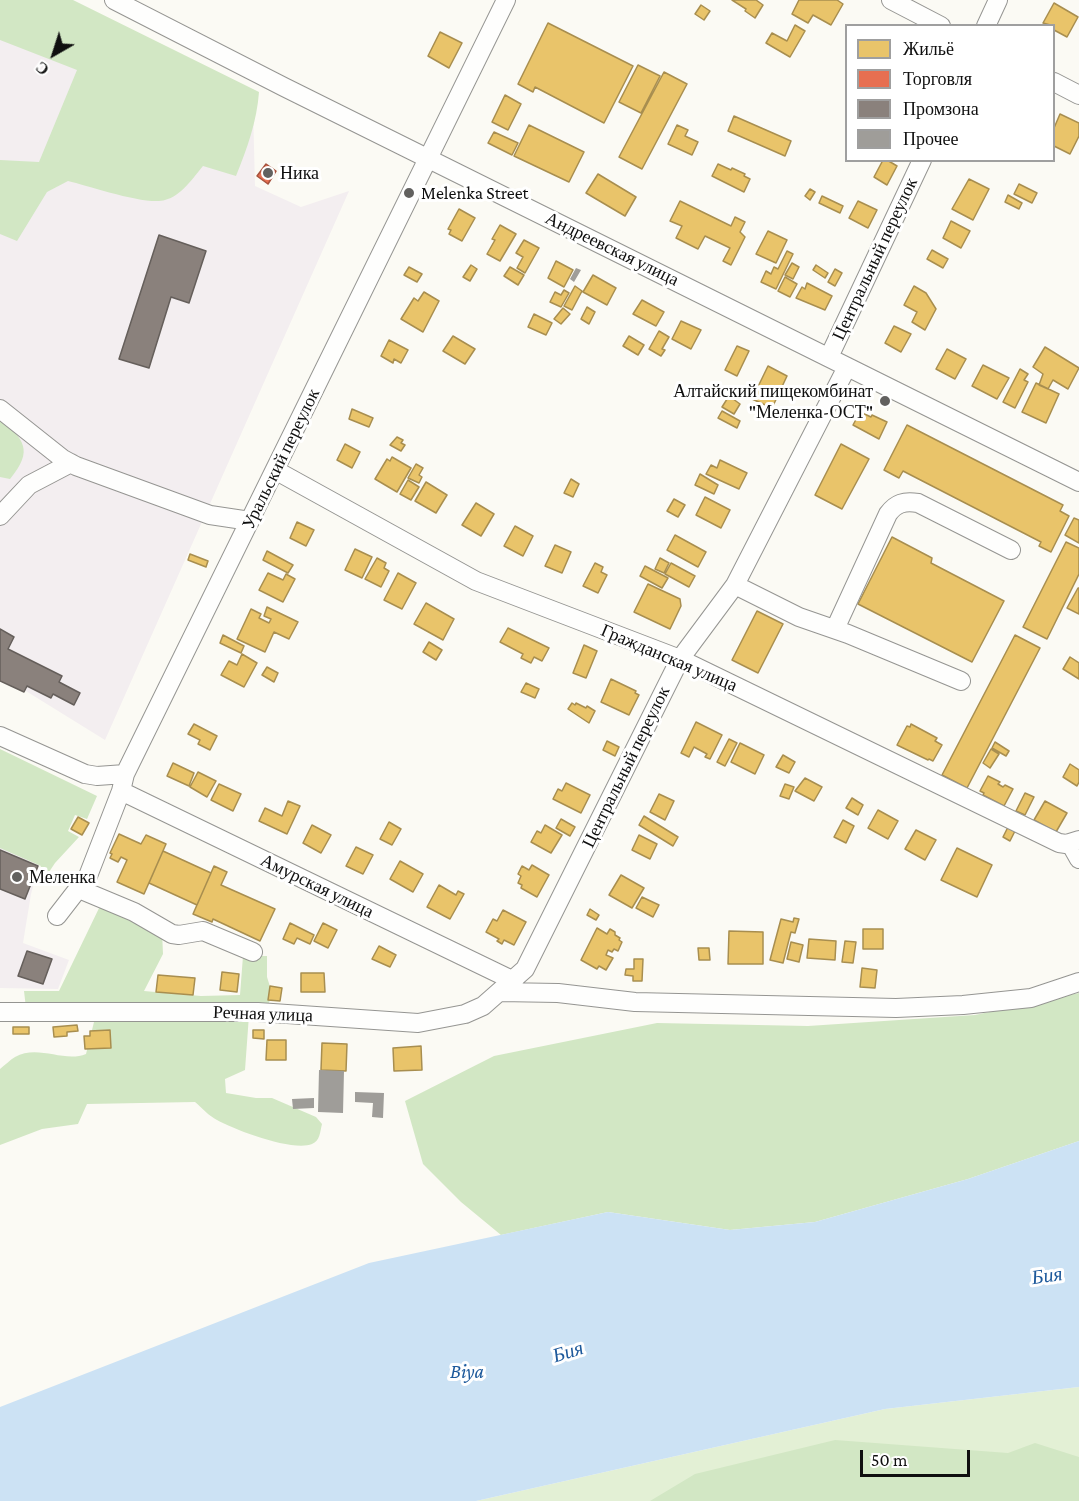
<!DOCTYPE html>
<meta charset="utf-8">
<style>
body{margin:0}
#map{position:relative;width:1079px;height:1501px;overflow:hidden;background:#fbfaf4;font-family:"Crimson Pro",serif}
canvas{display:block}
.legend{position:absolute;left:845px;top:24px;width:210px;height:138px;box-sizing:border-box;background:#fff;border:2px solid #9f9f9f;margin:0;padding:8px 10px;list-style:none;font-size:18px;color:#0f0f0f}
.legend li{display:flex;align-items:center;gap:12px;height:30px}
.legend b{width:30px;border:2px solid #9f9f9f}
.north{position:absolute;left:24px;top:24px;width:60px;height:60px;-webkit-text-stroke:4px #fff;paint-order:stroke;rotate:219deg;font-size:16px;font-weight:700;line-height:24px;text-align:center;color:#0f0f0f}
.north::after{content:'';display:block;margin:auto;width:21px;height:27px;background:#0f0f0f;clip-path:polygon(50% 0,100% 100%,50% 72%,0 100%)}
.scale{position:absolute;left:860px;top:1450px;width:110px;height:27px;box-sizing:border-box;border:3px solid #0f0f0f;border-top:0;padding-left:8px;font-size:18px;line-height:21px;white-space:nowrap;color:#0f0f0f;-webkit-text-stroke:4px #fff;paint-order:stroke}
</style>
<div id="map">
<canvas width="1079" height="1501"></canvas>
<ul class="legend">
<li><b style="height:16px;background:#e9c46a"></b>Жильё</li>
<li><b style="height:16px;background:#e76f51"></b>Торговля</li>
<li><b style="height:16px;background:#8a817c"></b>Промзона</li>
<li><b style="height:16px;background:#9f9d99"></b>Прочее</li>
</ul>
<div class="north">С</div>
<div class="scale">50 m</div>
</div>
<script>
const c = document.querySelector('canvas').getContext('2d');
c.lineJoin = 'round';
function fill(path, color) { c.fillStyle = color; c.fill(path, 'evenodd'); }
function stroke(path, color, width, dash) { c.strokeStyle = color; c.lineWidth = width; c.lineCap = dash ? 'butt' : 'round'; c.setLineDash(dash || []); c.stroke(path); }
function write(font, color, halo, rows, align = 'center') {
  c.font = font + ' "Crimson Pro",serif'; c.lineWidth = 6; c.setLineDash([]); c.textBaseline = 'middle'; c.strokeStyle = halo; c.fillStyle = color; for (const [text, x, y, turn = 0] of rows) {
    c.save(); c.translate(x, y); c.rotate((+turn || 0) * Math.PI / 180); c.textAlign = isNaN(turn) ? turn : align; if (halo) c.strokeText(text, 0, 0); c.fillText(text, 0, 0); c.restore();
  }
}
fill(new Path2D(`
 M0,0L253,108L255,186L301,207L349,191L105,740L0,675Z
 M0,842L40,860L31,894L23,943L69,960L58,989L0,988Z`), '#f3eef0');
fill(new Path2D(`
 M1079,1387V1501H476L885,1409Z`), '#e3f0d5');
fill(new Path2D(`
 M0,0H73L259,92C257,121 247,149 236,176L203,166C193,178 181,196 165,200C147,206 89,186 68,181L47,192L17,241L0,234V160L39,162L77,70L0,40Z
 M0,418C24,440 34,450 10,479L0,477Z
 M0,749L97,796L87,819L75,815L68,831L79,837L55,863L41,884L34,881L41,866L0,848Z
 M101,904L162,932L163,954L144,991L201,996L240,995L243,956H267V977L272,993L268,1006L26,1008L24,991H59Z
 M1079,993V1141L968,1179L815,1222L730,1230L608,1212L501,1235L461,1202L423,1164L405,1101L494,1056L657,1023L808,1026L975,1015Z
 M96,1014L249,1015L245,1070L225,1079L226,1093L256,1098H272L316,1117L322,1124C320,1132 320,1141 312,1144C293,1152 235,1130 217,1120C209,1116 202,1108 195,1102L87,1104L78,1124L42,1129L0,1145V1069C5,1065 10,1060 15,1057C38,1044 64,1063 86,1054Z
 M835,1440L1008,1453L1035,1443L1079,1457V1501H650L695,1474Z`), '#d2e7c4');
fill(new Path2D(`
 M1079,1141V1387L885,1409L476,1501H0V1407L369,1263L608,1212L730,1230L815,1222L968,1179Z`), '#cce2f4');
const homes = new Path2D(`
 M732,0H756L763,5L755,18L745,11L746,9Z
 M799,0H837L843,4L831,25L813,15L808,23L792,14Z
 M1054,3L1078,17L1067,37L1054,30V26L1043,23Z
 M701,5L710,11L704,20L695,14Z
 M548,23L633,66L604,123L535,87L533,92L518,84Z
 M795,25L805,31L790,57L766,43L772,33L787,41Z
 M440,32L462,43L449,68L428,56Z
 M638,65L660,76L641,113L619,102Z
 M664,72L687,84L642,169L619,157Z
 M505,95L521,104L508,130L492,122Z
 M1060,114L1079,123V136L1070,154L1054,146V128Z
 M734,116L791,141L785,156L728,131Z
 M529,125L584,152L569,182L514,156Z
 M677,125L688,130L685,136L698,142L692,155L668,144Z
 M494,132L518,143L512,155L488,143Z
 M883,160H887L897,166L887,185L874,177Z
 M718,164L731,170L732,168L745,174L744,176L750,179L744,192L712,176Z
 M598,174L636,197L625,216L586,193Z
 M969,179L989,189L973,220L952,209Z
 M1019,184L1037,193L1032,203L1014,194Z
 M810,189L815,192L810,200L805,196Z
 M1008,195L1022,203L1019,209L1005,202Z
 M822,196L843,206L840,213L819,203Z
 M680,201L731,226L735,217L745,222L740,232L745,237L731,265L723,261L730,248L705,236L698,249L676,238L682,226L670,221Z
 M858,201L877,210L868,228L849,218Z
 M459,209L475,218L462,241L449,234L451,230L448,229Z
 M951,221L970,231L961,248L943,238Z
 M500,225L516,234L500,261L487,254L495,240L492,239Z
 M768,231L787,240L776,263L756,254Z
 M524,240L539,248L525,273L517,268L523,257L516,253Z
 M932,250L948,259L943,268L927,259Z
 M787,251L793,254L776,289L761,282L766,271L771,274L774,267L778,269Z
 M556,261L573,270L564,287L548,278Z
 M792,263L799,267L793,279L785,275Z
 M471,265L477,269L470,281L463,277Z
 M816,265L828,273L825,278L813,270Z
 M409,267L422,274L417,282L404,275Z
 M510,267L524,275L518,285L504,276Z
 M835,269L842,273L835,286L828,282Z
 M593,275L616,288L607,305L583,292Z
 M785,277L797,284L790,297L778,291Z
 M807,283L832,296L825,310L796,298L802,287L805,289Z
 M575,286L582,291L572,310L564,306Z
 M914,286L926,293L936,309L925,330L912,322L917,312L904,305Z
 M564,290L569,293L561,307L550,302L555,292L561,295Z
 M424,292L439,301L423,332L401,319L414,298L418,301Z
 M642,300L664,312L656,326L633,314Z
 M587,307L595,312L589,324L581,319Z
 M563,308L570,314L561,324L554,319Z
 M534,314L552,323L546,335L528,327Z
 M681,321L701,330L691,349L672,339Z
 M894,326L911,334L901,352L885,343Z
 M659,331L669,337L662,349L665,350L661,356L649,349Z
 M453,336L475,349L465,364L443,351Z
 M629,336L644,345L638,355L623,346Z
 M389,340L408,350L401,363L394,359L393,363L381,356Z
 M737,346L749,351L737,376L725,370Z
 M1045,347L1079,368L1068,389L1053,380L1048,389L1039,385L1043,374L1033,367Z
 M947,349L966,359L955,379L936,369Z
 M983,365L1009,378L997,399L972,386Z
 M768,366L787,376L772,408L752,399Z
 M1020,369L1028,374L1024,380L1028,382L1015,408L1003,402Z
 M1036,383L1059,394L1046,423L1022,412Z
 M729,396L740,404L734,414L722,407Z
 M352,409L373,418L369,427L349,419Z
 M722,411L740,421L737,428L718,418Z
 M860,412L871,417L872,415L887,422L879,439L853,425Z
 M907,425L1063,505L1060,511L1069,516L1051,552L1039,546L1041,542L903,471L899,478L884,470Z
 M397,437L403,440L401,443L405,445L401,451L390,445Z
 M345,444L360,452L352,468L337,460Z
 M841,444L869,459L842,509L815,495Z
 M392,457L411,468L397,492L375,479L387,459L390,461Z
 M720,460L747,473L739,489L706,474L711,465L717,468Z
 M416,464L423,468L419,475L422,477L419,483L408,478Z
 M700,474L718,485L714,494L695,485Z
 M571,479L579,484L573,497L564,493Z
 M408,480L419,487L411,500L400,494Z
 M426,482L447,495L436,513L415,501Z
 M705,497L730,510L721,528L696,515Z
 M674,499L685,505L678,517L667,511Z
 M476,503L494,514L481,536L462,525Z
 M1074,518L1079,520V543L1065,535Z
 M297,522L314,530L306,546L290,538Z
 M515,526L533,536L523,556L504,546Z
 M675,535L706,552L698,567L667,550Z
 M892,537L932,558L931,563L1004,601L972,662L858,604Z
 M1066,542L1079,548V574L1047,639L1023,627Z
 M555,545L571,552L562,573L545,566Z
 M355,549L372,557L362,578L345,570Z
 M267,551L293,565L288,573L263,560Z
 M190,554L208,561L206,567L188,560Z
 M377,558L386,563L384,568L389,571L381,587L365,579Z
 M660,558L669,563L664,573L655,569Z
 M595,563L603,567L601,572L607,575L598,593L583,586Z
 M671,563L695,576L689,587L665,574Z
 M645,566L668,578L662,588L640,576Z
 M268,573L283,580L286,574L295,579L283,602L259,590Z
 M398,573L416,583L402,609L384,600Z
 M648,584L680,599L681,606L670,629L634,612Z
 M1078,588H1079V614L1067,608Z
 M426,603L454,619L443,640L414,624Z
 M267,607L298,622L289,639L274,632L265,652L237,639L251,609L261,614L259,618L269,623L271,619L264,616Z
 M757,611L783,624L758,673L732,660Z
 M508,628L549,648L542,661L534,657L531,663L521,658L523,654L500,642Z
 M223,635L244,646L241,653L220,643Z
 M1015,635L1040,648L967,788L942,775Z
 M429,642L442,650L436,660L423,652Z
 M584,645L597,651L586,678L573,673Z
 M242,654L257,663L244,687L221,675L229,661L237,665Z
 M1070,657L1079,663V679L1063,669Z
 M267,667L278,673L274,682L262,675Z
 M611,679L636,691L635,693L639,695L629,715L601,702Z
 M526,683L539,689L535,698L521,692Z
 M572,703L575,705L576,703L586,708L587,706L595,711L589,723L568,709Z
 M696,722L722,735L710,759L705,757L707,754L694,747L689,757L681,753Z
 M194,724L217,736L210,750L198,744L200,740L188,734Z
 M911,724L937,738L935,741L942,745L933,761L929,759L928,760L897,745L907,726L910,727Z
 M729,739L737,743L725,766L717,762Z
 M607,741L619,747L615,756L603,750Z
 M995,742L1009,751L1006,756L992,748Z
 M740,743L764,755L755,774L731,762Z
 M991,749L999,754L990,768L983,763Z
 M783,755L795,762L789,773L776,767Z
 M173,763L194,773L189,786L167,776Z
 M1070,764L1079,770V782L1077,786L1063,777Z
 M198,772L216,781L207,797L190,787Z
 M988,776L1000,782L998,784L1003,787L1005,785L1013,789L1004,806L983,795L984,793L980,791Z
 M805,778L822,787L814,801L795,791Z
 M566,783L590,795L581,813L553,799L558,789L562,791Z
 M219,784L241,794L233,811L211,800Z
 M785,784L794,787L789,799L780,796Z
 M1025,793L1034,797L1025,815L1016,811Z
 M659,794L674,801L665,820L650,812Z
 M852,798L863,805L858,815L846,808Z
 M288,801L300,806L287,834L259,821L265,808L282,816Z
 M1045,801L1067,813L1056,832L1034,820Z
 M878,810L898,821L888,839L868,828Z
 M644,816L678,837L673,846L639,825Z
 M78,817L89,823L82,835L71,829Z
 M561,819L575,827L570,836L556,828Z
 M843,820L854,826L846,843L834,837Z
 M389,822L401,829L392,845L380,839Z
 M312,825L331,835L321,853L303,843Z
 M545,825L562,835L551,853L531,842L537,831L541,833Z
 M1009,825L1016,829L1010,841L1003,837Z
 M916,830L936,840L925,860L905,849Z
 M119,834L141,844L146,835L166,844L144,894L117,882L127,860L121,857L118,862L110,858L112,854L110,853Z
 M639,835L657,844L650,859L632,850Z
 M356,847L373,855L363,874L346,866Z
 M957,848L992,865L977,897L941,880Z
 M163,851L211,873L197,905L149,883Z
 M400,861L423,874L413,892L390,879Z
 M532,865L549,875L537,897L521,888L522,885L518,883L521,876L518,874L522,866L529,870Z
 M214,866L227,872L221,885L275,909L260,941L213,919L212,922L193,914Z
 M621,875L644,888L632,908L609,895Z
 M439,885L456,895L458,891L464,894L450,919L427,907Z
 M642,897L659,905L653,917L636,908Z
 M590,909L599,915L596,920L587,915Z
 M503,910L526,922L514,945L504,940L502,944L497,941L499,939L486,932L493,919L497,921Z
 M794,918L799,919L795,933L791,932L783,963L770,960L781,919L793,922Z
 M290,923L314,935L310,944L297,938L294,944L283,939Z
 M323,923L337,930L328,948L314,941Z
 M597,928L607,934L610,929L615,932V935L620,938L619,940L622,942L618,951L614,949L612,952L608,950L606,955L613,958L606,970L599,966L597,969L581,960Z
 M863,929H883V949H863Z
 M729,931L763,932V964H728Z
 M809,939L836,941L835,960L807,958Z
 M845,941L856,942L853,963L842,962Z
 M791,942L803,945L799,962L787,959Z
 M379,946L396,955L390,967L372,959Z
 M698,948H709L710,960H699Z
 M634,959H643L642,981H633V976L625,975L626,969H634Z
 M862,968L877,970L875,988L860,987Z
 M222,972L239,974L237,992L220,990Z
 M301,973H324L325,992H301Z
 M158,975L195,978L193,995L156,992Z
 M270,986L282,988L280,1001L268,1000Z
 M77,1025L78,1031L67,1032V1036L54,1037L53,1027Z
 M13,1027H29V1034H13Z
 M110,1030L111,1048L85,1049L84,1036H90V1031Z
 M253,1030H264V1039L253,1038Z
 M267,1040H286V1060H266Z
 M322,1043L347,1044L346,1071L321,1070Z
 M421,1046L422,1070L394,1071L393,1048Z`);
fill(homes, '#e9c46a');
stroke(homes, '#a88e4f', 1.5);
const shops = new Path2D(`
 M266,164L276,171L268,184L257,176Z`);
fill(shops, '#e76f51');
stroke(shops, '#a6523d', 1.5);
const industry = new Path2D(`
 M159,235L206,251L189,303L171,297L149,368L119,359Z
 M0,629L14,637L8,649L62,676L59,682L80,693L74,705L53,694L51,698L27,686L24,692L0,681Z
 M0,850L38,866L25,899L0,889Z
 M27,951L52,959L43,984L18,976Z`);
fill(industry, '#8a817c');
stroke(industry, '#655f5b', 1.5);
fill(new Path2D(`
 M576,268L581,270L574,282L570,279Z
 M319,1070L344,1071L343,1113L318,1112Z
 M355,1092L384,1093L383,1118L372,1117L373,1103L355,1102Z
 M314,1098V1108L293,1109L292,1099Z`), '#9f9d99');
const minor = new Path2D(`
 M114,0L284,87L1079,482
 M891,0L941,26
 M986,26L998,0
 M1054,82L1079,95
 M829,357L922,160
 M0,409L63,459L76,466L210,515L250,521
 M275,470L476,581L680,659L1059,843L1066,844L1079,840
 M0,516L29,485L71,463
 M735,585L799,617L848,634L961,681
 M835,629L888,514C896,503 904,501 918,503L1011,550
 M0,736L85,774L97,776L125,774
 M121,791L514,981
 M1070,843L1079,859
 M79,889L134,912L172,934L179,935L203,931L253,952
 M57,916L88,876L121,791L125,774L506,0
 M500,992L558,993L635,1002L896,1008L963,1005L1031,998L1079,982
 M0,1012H258L418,1023L465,1014L483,1006L525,969L680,659L735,585L847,367`);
stroke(minor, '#959592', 20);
stroke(minor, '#fefefd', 18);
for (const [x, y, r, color] of [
 [268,173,6,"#62615f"],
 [409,193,6,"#62615f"],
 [885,401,6,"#62615f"],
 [17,877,6,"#62615f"]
]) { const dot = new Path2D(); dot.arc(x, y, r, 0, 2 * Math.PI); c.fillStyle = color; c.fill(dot); stroke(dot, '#fff', 2); }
write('18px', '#0f0f0f', '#fff', [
 ["Ника",280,173],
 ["Melenka Street",421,193],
 ["Алтайский пищекомбинат",873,391,"right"],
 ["\"Меленка-ОСТ\"",873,412,"right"],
 ["Меленка",29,877]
], 'left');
write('18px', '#0f0f0f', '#fff', [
 ["Андреевская улица",612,249,26],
 ["Центральный переулок",875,259,-65],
 ["Уральский переулок",281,459,-64],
 ["Гражданская улица",669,658,23],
 ["Центральный переулок",626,767,-64],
 ["Амурская улица",317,886,26],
 ["Речная улица",263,1014,2]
]);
write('italic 20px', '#1d599b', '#fff', [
 ["Бия",1047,1276,-8],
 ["Бия",568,1352,-17],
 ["Biya",467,1372]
]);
</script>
